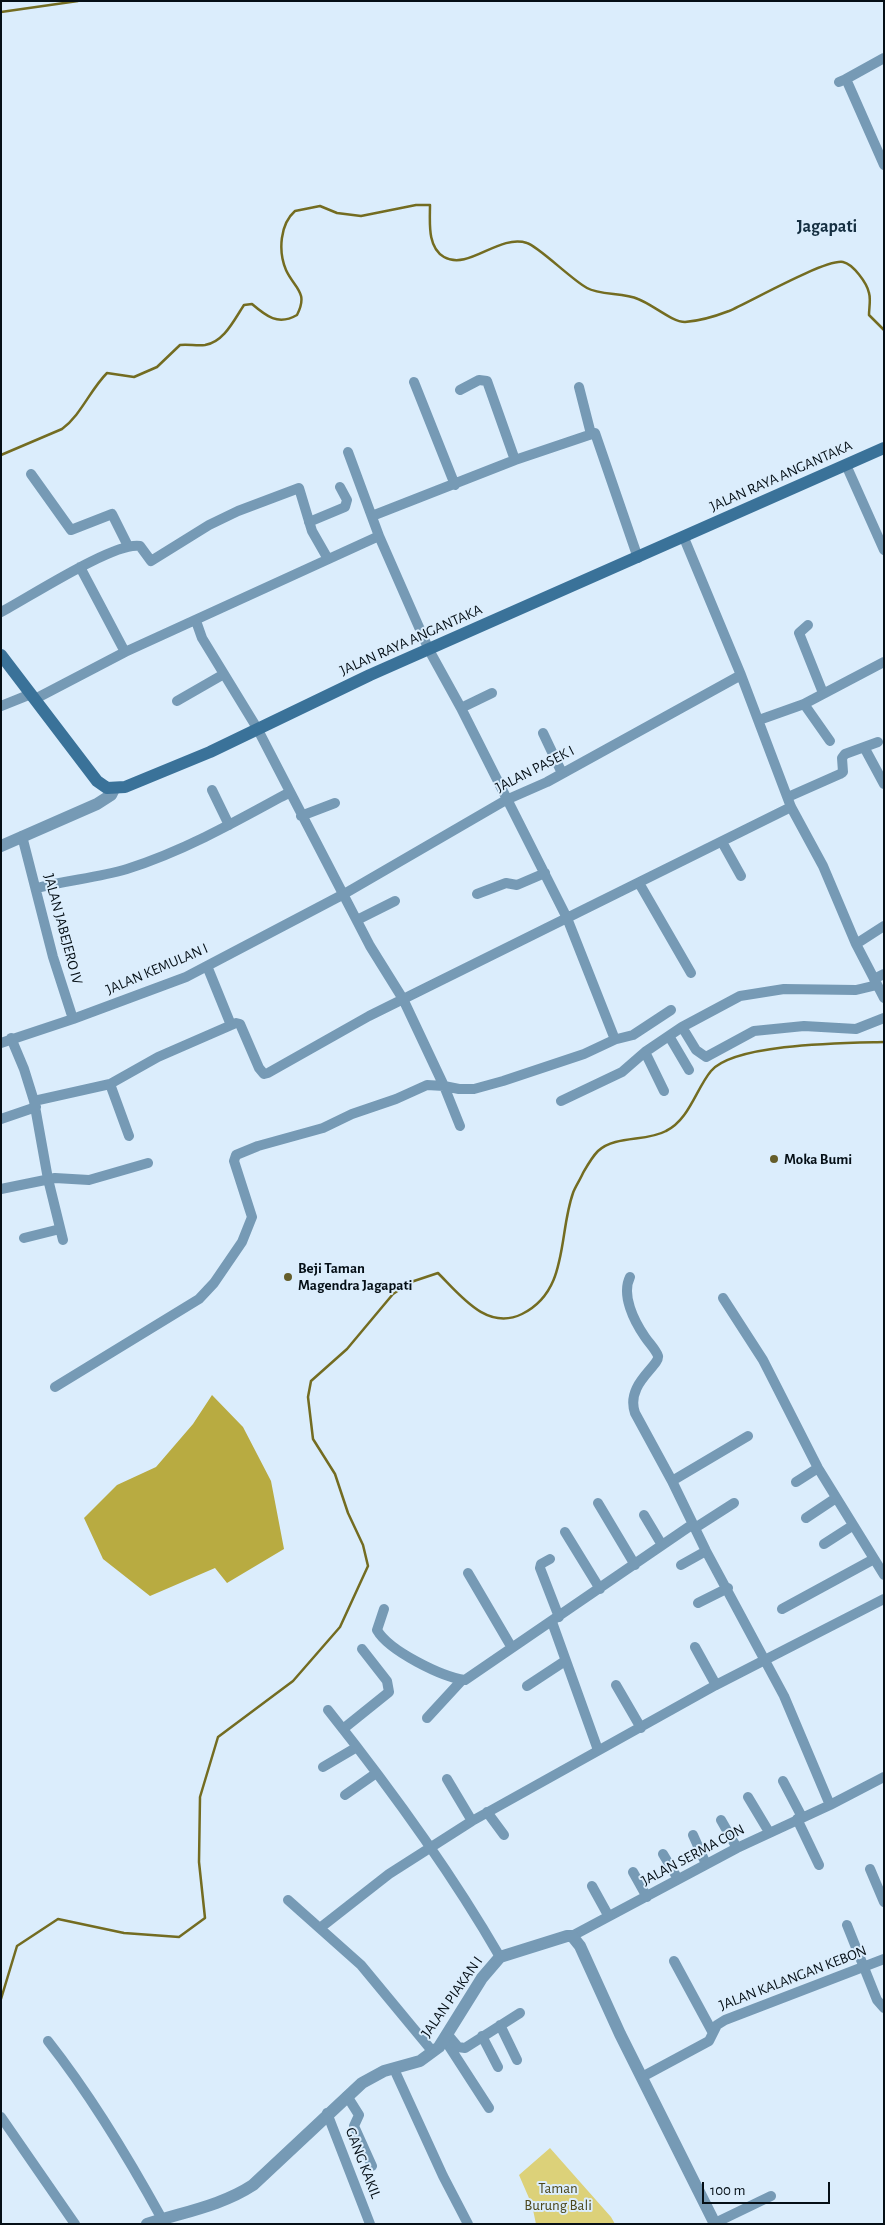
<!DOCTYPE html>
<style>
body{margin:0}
#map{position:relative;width:885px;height:2225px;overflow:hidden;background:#dbedfc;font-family:"Alegreya Sans",sans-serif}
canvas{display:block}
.frame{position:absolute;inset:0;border:2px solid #050f16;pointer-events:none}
.scale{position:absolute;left:702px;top:2182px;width:128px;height:22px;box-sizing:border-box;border:2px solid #050f16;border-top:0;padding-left:6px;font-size:15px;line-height:18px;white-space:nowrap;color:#050f16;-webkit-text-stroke:4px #dbedfc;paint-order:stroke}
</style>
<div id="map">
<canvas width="885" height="2225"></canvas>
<div class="frame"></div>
<div class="scale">100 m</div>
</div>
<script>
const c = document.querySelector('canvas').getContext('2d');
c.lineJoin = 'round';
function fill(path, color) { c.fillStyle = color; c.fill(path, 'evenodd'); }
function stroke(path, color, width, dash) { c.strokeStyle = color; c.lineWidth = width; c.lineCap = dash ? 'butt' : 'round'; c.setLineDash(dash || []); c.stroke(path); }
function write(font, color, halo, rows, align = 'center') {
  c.font = font + ' "Alegreya Sans",sans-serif'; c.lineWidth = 4; c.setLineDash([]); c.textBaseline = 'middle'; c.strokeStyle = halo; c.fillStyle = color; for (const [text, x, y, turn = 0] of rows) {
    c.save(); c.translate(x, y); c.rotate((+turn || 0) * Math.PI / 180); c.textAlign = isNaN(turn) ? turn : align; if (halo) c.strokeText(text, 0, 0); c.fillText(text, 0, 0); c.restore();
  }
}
fill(new Path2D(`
 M550,2148L611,2217L615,2224H536L532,2205L519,2175Z`), '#dcd179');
fill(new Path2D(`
 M212,1395L243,1427L271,1481L284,1549L227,1583L215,1568L150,1596L103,1559L84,1518L117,1485L156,1467L193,1424Z`), '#b8ab41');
stroke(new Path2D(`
 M1,12L78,1
 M1,455L62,429C81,415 90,390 107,373L134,377L157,367L180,345C188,344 197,346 205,345C224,342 234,320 244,305L252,304C266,316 278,326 297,315C309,292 294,288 286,270C278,251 280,224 295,211L320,206L337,213L361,216L416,205H430C430,222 427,247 444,257C469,271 498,234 527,243C538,246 572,280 587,288C599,295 624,293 638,299C652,304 672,322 685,322C699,321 716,316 729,311C750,302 825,259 843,262C853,264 867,283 869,293C871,299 869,308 869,315L884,330
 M1,1999L17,1946L58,1919L124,1933L179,1937L205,1918L199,1862L200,1797L218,1737L293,1681L340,1627L368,1566L363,1545L348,1513L335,1474L313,1439L308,1397L311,1381L347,1349L393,1294L411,1282L438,1273C461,1296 487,1331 522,1314C569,1291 558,1235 573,1193C575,1187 580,1180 583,1173C587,1166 592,1157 598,1151C616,1135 646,1142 666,1131C689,1120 696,1089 711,1071C735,1043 847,1043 884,1042`), '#736c21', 2.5);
stroke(new Path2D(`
 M846,79L884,58
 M839,82L846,79L884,165
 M414,382L455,485
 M579,387L591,434
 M460,390L479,380L487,381L515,460
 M348,452L379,536L429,650L461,708L567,918L614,1037L617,1039L633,1035L671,1010
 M846,465L884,550
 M31,474L71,530L112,514L128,546
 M372,516L515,460L595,433L638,558
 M309,522L345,507L347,500L340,487
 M684,538L741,675L791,807L823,866L856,944L884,998
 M80,567L125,652
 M1,612C28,598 115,541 140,546L151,561L209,525L238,511L299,488L312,531L328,559
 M808,625L799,633L823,693
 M35,699L125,652L379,536
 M177,701L224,674
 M804,704L830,741
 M1,706L31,694
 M461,708L492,693
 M759,720L804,704L884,662
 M543,733L562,773
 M864,747L884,784
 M212,790L229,825
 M788,797L840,774L843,772L842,758L845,754L878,742
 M301,816L335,803
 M22,836L53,957L73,1019
 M722,842L741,876
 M639,883L691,973
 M37,888C67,880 97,878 127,869C184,851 237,821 290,792
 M477,894L506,883L517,885L545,873
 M357,920L395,901
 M856,944L884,926
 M207,966L231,1025
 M874,979L884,974
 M682,1027L696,1050L706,1057L754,1031L804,1026L856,1029L884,1018
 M669,1036L689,1070
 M11,1038L24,1069L34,1101L110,1084L158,1057L236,1023L240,1024L259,1068L264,1074L268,1073L369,1016L791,807
 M1,1043L73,1019L186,977L344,894L506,800L547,782L741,675
 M645,1052L664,1091
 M110,1084L129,1136
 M444,1086L459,1089H474L503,1081L584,1054L616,1039
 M444,1086L460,1126
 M34,1101L48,1179L63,1240
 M561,1101L622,1072L645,1052L682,1027L740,996L784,989L856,990L877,985
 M1,1119L36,1107
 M1,1189L55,1178L89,1180L148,1163
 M24,1238L60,1229
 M630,1277C621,1295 634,1321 645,1337C649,1343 656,1350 658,1356C660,1366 625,1384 635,1413L672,1481L706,1551L784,1696L830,1805
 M723,1298L763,1360L818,1468L884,1575
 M55,1387L199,1299L214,1283L242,1242L252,1217L234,1161L236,1155L258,1146L323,1128L352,1114L396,1099L427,1085L444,1086L403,999L370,946L257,728L202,638L196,621
 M672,1481L748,1436
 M796,1482L818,1468
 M598,1503L635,1565
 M644,1515L662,1545
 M806,1518L836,1498
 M695,1528L734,1503
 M565,1532L600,1589
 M824,1544L852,1526
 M550,1559L541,1564L540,1568L559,1617
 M681,1565L706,1551
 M468,1573L512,1648
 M698,1603L728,1588
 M384,1609L377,1630C389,1651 442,1677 465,1680L693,1524
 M782,1609L874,1559
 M552,1622L598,1750
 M695,1647L716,1685
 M616,1685L641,1728
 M527,1686L565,1661
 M328,1710C390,1788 451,1872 500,1957
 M427,1718L462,1680
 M343,1729L389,1692L387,1681L362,1649
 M323,1767L357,1747
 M447,1779L472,1821
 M783,1781L802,1817
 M345,1795L375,1774
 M748,1797L769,1832
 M487,1812L504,1835
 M797,1819L819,1865
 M721,1820L737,1848
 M693,1835L706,1864
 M663,1854L678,1879
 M870,1869L884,1902
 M633,1872L647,1897
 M592,1886L608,1915
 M288,1900L361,1965L433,2052
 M847,1925L877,2000L884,2008
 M320,1928L389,1874L472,1821L716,1685L884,1599
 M572,1936L737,1848L830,1805L884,1777
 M674,1961L713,2033
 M500,2025L517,2060
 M448,2035L458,2047L465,2048L520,2013
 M482,2036L498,2067
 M445,2040L489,2108
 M48,2041C92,2097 128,2157 162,2219
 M394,2069L443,2176L468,2224
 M642,2077L709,2041L717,2025L725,2020L884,1959
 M347,2096L359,2115L354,2126L372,2166
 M327,2113L370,2224
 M1,2117L75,2224
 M715,2223L771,2196`), '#769ab5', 10);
stroke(new Path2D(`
 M1,846L97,804L111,795L114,789
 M147,2224C183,2212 221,2206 253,2185L362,2083L384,2071L420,2061L439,2047L482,1978L500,1957L567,1936H572L580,1946L620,2034L715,2224`), '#769ab5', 12);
stroke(new Path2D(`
 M1,655L97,781L107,788L125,787L210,752L370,675L884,448`), '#3a7299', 12);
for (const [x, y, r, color] of [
 [774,1159,5,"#645d2a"],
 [288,1277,5,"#645d2a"]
]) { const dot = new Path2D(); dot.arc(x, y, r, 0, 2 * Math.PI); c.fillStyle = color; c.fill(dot); stroke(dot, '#dbedfc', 2); }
write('15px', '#050f16', '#dbedfc', [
 ["JALAN RAYA ANGANTAKA",781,476,-24],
 ["JALAN RAYA ANGANTAKA",411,640,-24],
 ["JALAN PASEK I",535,769,-27],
 ["JALAN JABEJERO IV",63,929,75],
 ["JALAN KEMULAN I",157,969,-23],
 ["JALAN SERMA CON",693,1855,-28],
 ["JALAN KALANGAN KEBON",793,1978,-21],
 ["JALAN PIAKAN I",452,1997,-55],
 ["GANG KAKIL",363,2163,69]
]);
write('bold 15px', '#050f16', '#dbedfc', [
 ["Moka Bumi",784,1159],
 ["Beji Taman",298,1268],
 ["Magendra Jagapati",298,1285]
], 'left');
write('15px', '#4c471c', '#dbedfc', [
 ["Taman",558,2188],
 ["Burung Bali",558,2205]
]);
write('bold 18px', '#152f41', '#dbedfc', [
 ["Jagapati",827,227]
]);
</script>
